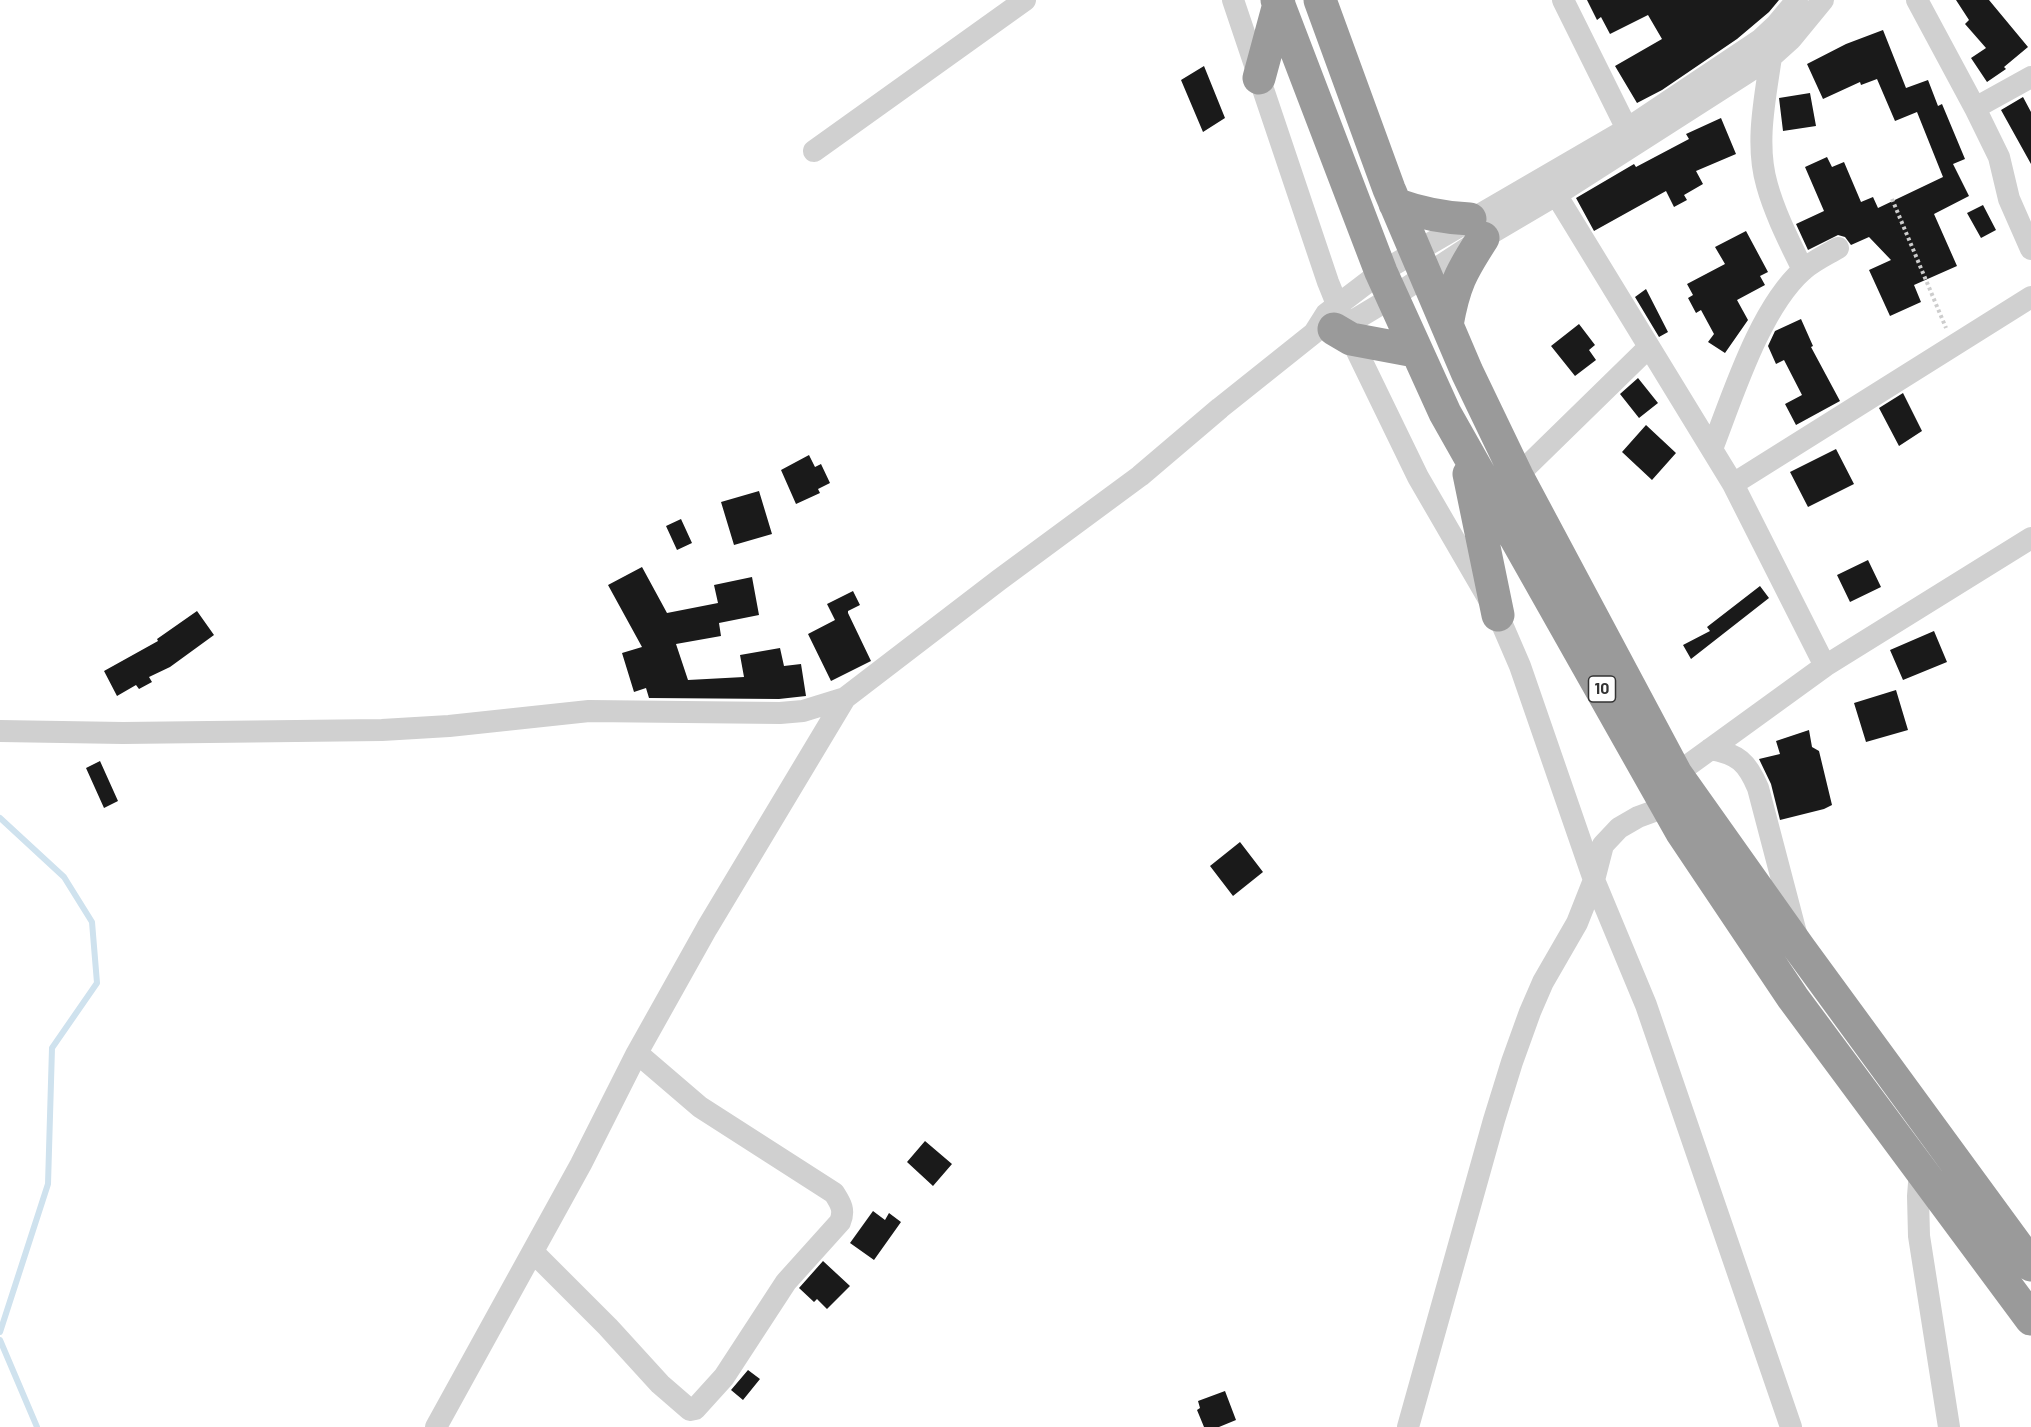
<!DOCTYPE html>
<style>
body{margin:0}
canvas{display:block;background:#fff}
</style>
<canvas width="2031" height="1427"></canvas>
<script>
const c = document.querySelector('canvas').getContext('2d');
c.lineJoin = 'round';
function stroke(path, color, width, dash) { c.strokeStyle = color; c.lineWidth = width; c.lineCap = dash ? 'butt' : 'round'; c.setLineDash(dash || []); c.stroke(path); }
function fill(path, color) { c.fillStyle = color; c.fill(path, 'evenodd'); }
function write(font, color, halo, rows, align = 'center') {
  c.font = font + ' Barlow,sans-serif'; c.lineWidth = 6; c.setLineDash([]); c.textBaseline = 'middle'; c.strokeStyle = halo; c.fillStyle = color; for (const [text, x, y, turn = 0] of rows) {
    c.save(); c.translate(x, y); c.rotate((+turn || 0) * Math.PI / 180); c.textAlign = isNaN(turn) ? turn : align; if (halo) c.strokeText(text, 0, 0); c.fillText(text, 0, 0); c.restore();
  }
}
stroke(new Path2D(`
 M0,818L64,877L92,922L97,983L52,1048L48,1184L0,1332
 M0,1340L37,1427`), '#cfe2ee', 6);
fill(new Path2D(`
 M1587,0H1779L1769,12L1737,39L1662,90L1637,103L1615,66L1662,39L1648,15L1610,34L1601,17L1597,20Z
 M1956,0H1989L2028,47L2004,67L2006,69L1987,82L1971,58L1986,48L1965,24L1969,20Z
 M1883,30L1906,88L1928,80L1938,106L1942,104L1965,159L1953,164L1969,196L1934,214L1957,266L1914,285L1921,302L1890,316L1869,270L1891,260L1869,237L1851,245L1845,237L1838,235L1808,250L1796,224L1824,211L1805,167L1827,157L1832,167L1844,162L1861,202L1873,197L1878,208L1943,177L1917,112L1895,121L1877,79L1861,85L1860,82L1823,99L1807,64L1846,44Z
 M1204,66L1225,118L1203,132L1181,80Z
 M1810,93L1816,126L1783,131L1779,98Z
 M2023,97L2031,112V164L2001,110Z
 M1721,118L1736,154L1696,171L1703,184L1684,195L1687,200L1674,207L1666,191L1594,231L1576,198L1634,164L1636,167L1689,139L1686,134Z
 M1983,205L1996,230L1981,238L1967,213Z
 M1746,231L1768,272L1760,276L1765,285L1737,300L1748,320L1725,353L1708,342L1714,334L1701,310L1696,313L1688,298L1693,295L1687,284L1725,264L1715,247Z
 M1646,289L1668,332L1659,337L1635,297Z
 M1801,319L1813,346L1811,347L1840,401L1796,425L1785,404L1802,395L1784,360L1776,364L1768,346L1775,331Z
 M1579,324L1595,345L1589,350L1596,360L1575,376L1551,346Z
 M1638,378L1658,403L1639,418L1620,394Z
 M1903,393L1922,431L1899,446L1879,408Z
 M1646,425L1676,453L1652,480L1622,452Z
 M1836,449L1854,484L1808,507L1790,472Z
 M809,455L815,467L821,464L830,483L818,489L820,493L796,504L781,470Z
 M759,491L772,534L734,545L721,502Z
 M681,519L692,543L677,550L666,526Z
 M1868,560L1881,587L1850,602L1837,575Z
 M642,567L667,613L718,603L714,585L752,577L759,615L719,623L721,636L676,644L688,680L744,677L740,655L780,648L784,666L801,664L806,696L779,699L649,698L646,688L634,692L622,653L642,647L608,585Z
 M1760,586L1769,598L1691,659L1683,645L1710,631L1707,627Z
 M853,591L860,605L848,611V613L871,661L831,681L808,634L835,620L827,604Z
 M197,611L214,635L170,667L149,677L152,682L139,689L136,685L117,696L104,671L158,641L157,639Z
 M1934,631L1947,662L1903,680L1890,650Z
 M1896,690L1908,730L1866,742L1854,703Z
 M1809,730L1812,747L1819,751L1832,805L1824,809L1780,820L1771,784L1759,759L1780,754L1776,741Z
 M100,761L118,801L104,808L86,768Z
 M1240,842L1263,872L1233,896L1210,866Z
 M925,1141L952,1164L933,1186L907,1162Z
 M873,1211L885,1220L889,1213L901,1222L874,1260L850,1243Z
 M823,1261L850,1286L827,1309L817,1299L814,1302L799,1288Z
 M748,1370L760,1379L743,1400L731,1390Z
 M1225,1391L1236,1420L1219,1427H1204L1197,1410L1200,1408L1198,1401Z`), '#1a1a1a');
stroke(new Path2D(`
 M1892,199L1946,328`), '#cdcdcd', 4, [3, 3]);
stroke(new Path2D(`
 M1233,0L1328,282L1351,339L1418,477L1498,615L1520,666L1594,880L1646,1005L1791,1427
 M1563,0L1627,129
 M1917,0L1975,108L1999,157L2009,199L2031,249
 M1771,57C1765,99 1755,144 1767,185C1775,214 1790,243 1803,270
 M1975,108L2031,77
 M814,151L1025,0
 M1549,183L1733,484L1825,666
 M1331,329L1346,325L1391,298L1483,238L1556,195L1745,74L1771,57L1791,39L1823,0
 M1712,449C1733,395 1760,308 1803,270C1813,261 1826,255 1838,248
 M1517,476L1648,348
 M1733,484L2031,297
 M0,731L123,733L382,730L449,726L589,711L780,713L803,711L845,698L999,580L1140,476L1220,408L1314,333L1326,314L1381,272L1627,129L1760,40L1776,25L1797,0
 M1710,749C1738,754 1747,762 1758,788L1796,933
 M1676,774L1825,666L2031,538
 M1920,1170L1918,1196L1919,1236L1949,1427
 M533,1252L608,1327L660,1384L690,1410L695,1409L724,1377L786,1282L840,1222C845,1210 841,1204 834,1193L700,1107L637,1053
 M436,1427L581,1164L637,1053L707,928L845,698
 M1408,1427L1494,1120L1512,1062L1530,1012L1543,982L1577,923L1594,880L1603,845L1619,828L1638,817L1668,806`), '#d0d0d0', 22);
stroke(new Path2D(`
 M1277,0L1381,272L1445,413L1681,831L1793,998L2031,1319
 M1320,0L1389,189L1467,372L1517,476L1676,774L1800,949L2031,1265
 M1259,78L1279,4
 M1395,204C1420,213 1443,218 1470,219
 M1447,325C1454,285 1461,272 1483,238
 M1334,329L1351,339L1415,351
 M1469,474L1498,615`), '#9a9a9a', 33);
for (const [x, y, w] of [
 [1602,689,27]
]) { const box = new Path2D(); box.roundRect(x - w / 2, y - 13, w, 26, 4.5); c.fillStyle = '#fff'; c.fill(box); stroke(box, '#333', 1.5); }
write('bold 16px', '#333', null, [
 ["10",1602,689]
]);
</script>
